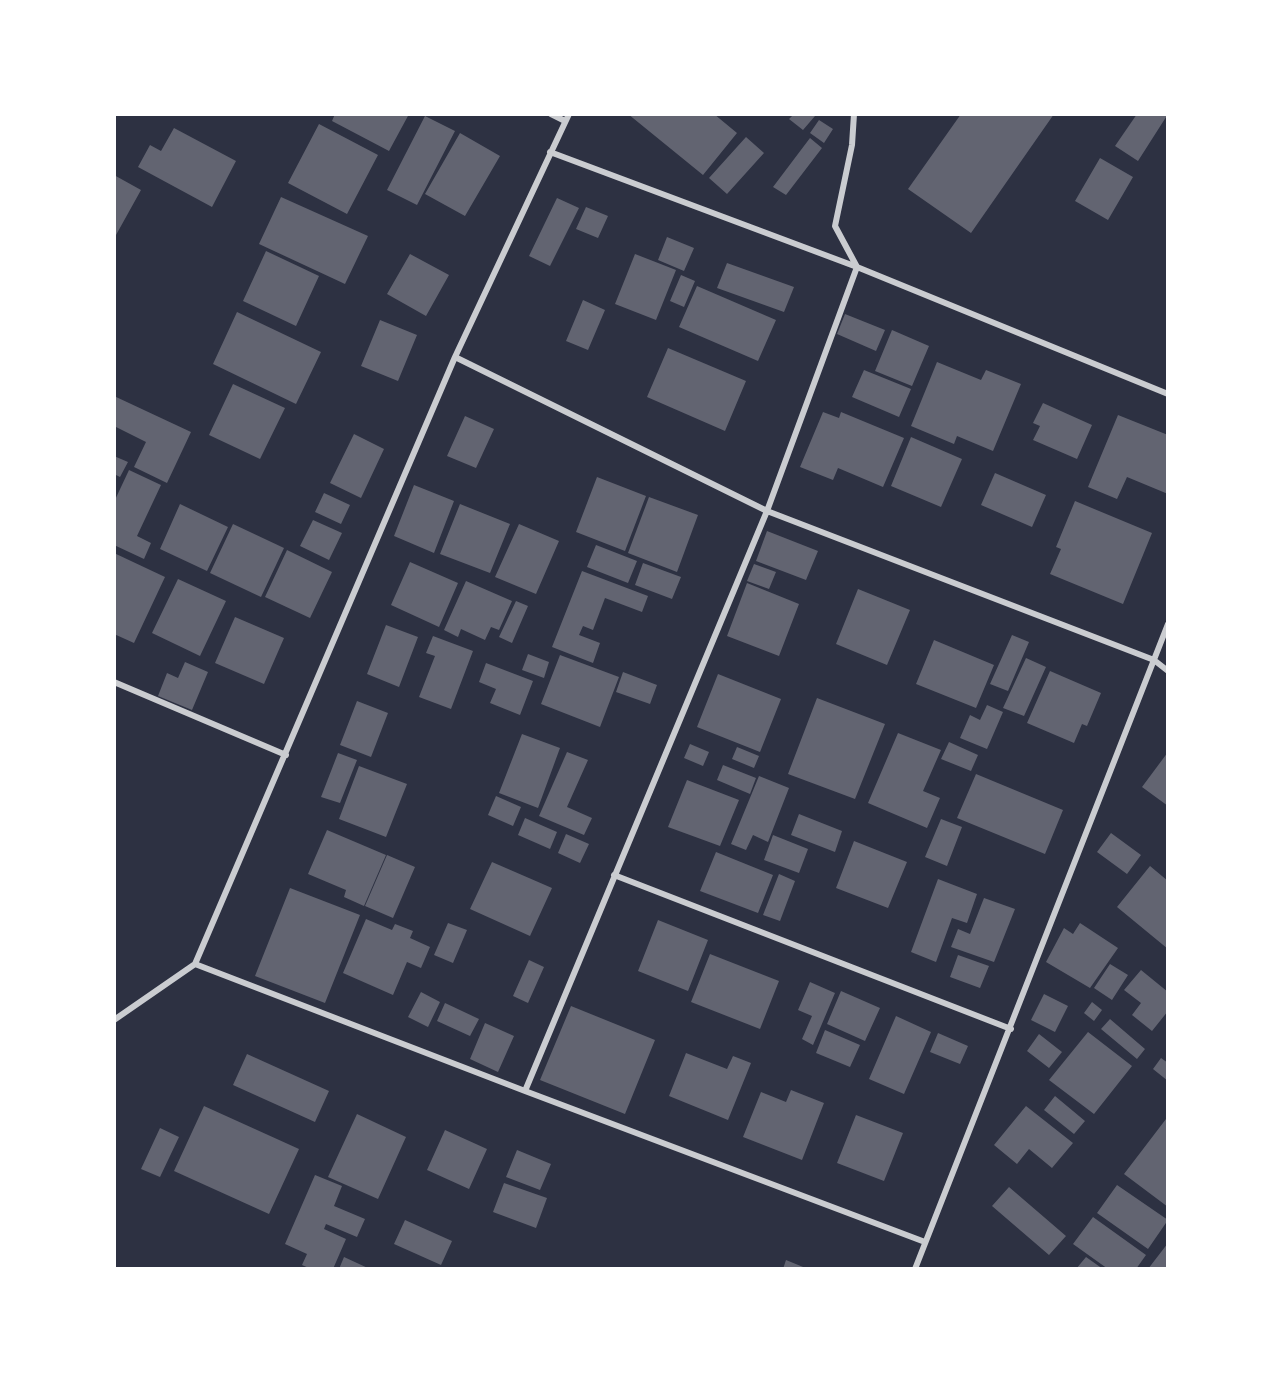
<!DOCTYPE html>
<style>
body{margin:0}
#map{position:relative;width:1282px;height:1383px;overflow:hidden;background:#2d3142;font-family:Ubuntu,sans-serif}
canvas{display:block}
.frame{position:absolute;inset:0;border:116px solid #fff;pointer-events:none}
</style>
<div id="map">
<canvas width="1282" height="1383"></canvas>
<div class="frame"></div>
</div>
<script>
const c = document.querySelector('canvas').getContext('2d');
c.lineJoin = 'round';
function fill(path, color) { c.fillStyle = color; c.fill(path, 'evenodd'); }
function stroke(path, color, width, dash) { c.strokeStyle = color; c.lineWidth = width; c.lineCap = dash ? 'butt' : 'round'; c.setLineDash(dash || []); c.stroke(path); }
fill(new Path2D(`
 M335,114H409L389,151L332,121Z
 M628,114H714L737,133L703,175Z
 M794,114H812L815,116L803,130L789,119Z
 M961,114H1054L971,233L908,189Z
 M1137,114H1168L1138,161L1115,146Z
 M425,116L455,131L417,205L387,190Z
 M819,120L833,129L824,143L810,133Z
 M319,124L378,155L347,214L288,183Z
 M174,128L236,161L212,207L138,167L150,145L161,151Z
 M460,133L500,156L465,216L425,194Z
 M746,137L764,153L727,194L709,178Z
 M810,138L822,148L786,195L773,187Z
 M1100,158L1133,177L1108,220L1075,201Z
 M114,175L141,190L116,235L114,234Z
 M281,197L368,236L345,284L259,244Z
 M557,198L579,208L550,266L529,256Z
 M586,207L608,216L598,238L576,229Z
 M667,237L694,248L684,271L658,260Z
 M266,251L319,276L296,326L243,301Z
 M410,254L449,275L426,316L387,294Z
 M635,254L676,270L656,320L615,304Z
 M727,263L794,287L784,312L717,288Z
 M681,275L695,281L684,307L670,301Z
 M697,286L776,320L758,361L679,327Z
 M583,300L605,310L588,350L566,341Z
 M237,312L321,352L296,404L213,364Z
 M845,314L885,330L876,351L837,334Z
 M380,320L417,335L398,381L361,366Z
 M892,330L929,346L912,386L875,371Z
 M668,348L746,381L725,431L647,397Z
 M937,362L981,380L986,370L1021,384L993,451L957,436L954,444L911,426Z
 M864,370L911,389L899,417L852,397Z
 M233,384L285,408L260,459L209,435Z
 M114,396L191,432L167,483L134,467L146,442L114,426Z
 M1043,403L1092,425L1077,459L1033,440L1040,426L1033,423Z
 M823,412L839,418L841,412L904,438L883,487L838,468L833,480L800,467Z
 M1118,415L1168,435V494L1127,477L1117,499L1088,487Z
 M465,416L494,429L476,468L447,456Z
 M354,434L384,449L361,498L330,483Z
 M911,437L962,459L941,507L891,486Z
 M114,456L128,462L120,477L114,474Z
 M129,470L161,485L137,536L151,543L144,559L114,545V502Z
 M995,473L1046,495L1032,527L981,505Z
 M597,477L646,496L625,551L576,532Z
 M414,485L454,501L434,553L394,536Z
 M324,493L350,505L341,524L315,512Z
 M649,497L698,515L677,572L628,553Z
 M1075,501L1152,533L1123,604L1050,574L1061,549L1056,547Z
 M180,504L228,527L207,571L160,549Z
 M460,504L510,524L490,573L440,554Z
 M313,520L342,533L329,560L300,546Z
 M233,524L284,548L261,597L210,573Z
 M519,524L559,541L536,594L495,577Z
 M767,531L818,551L806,580L756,561Z
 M596,545L637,561L628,583L587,567Z
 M287,550L332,572L310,618L265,597Z
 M114,553L165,577L134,643L114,634Z
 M410,562L458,583L439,627L391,605Z
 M643,563L681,577L672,599L635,585Z
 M754,564L776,572L769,589L747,581Z
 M582,571L648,596L642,612L605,598L593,630L583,626L579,635L600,643L593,663L552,647Z
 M178,579L226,601L200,656L152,633Z
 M466,581L512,601L499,630L491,627L485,640L461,629L458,637L444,630Z
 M747,583L799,604L779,656L727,636Z
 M858,589L910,610L887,665L836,644Z
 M516,601L528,606L512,643L499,637Z
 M235,617L284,638L264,684L215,663Z
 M386,625L418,637L399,687L367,674Z
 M1012,635L1029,642L1008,691L990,684Z
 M433,636L473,651L451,709L419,697L435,656L426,653Z
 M934,640L994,665L976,708L916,684Z
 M528,654L549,662L544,678L522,670Z
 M560,655L619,677L600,727L541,704Z
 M1026,658L1046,667L1024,716L1003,708Z
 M185,662L208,672L192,710L158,696L167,673L178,678Z
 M486,663L533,681L520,715L490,703L496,689L479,682Z
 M1050,671L1101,693L1087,726L1082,724L1074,743L1027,723Z
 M623,672L657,685L650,704L616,692Z
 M718,674L781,699L760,752L697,727Z
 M817,698L885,724L855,799L788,774Z
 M357,701L388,713L371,757L340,745Z
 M987,705L1003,712L987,749L960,738L970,715L980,720Z
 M898,733L941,750L923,791L940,798L927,828L868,803Z
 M522,734L560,748L538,808L499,793Z
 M949,742L978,755L971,771L941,759Z
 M690,744L709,752L703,766L684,758Z
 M737,747L759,756L754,768L732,759Z
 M567,752L588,760L567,807L592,818L584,835L539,816Z
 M1168,752V806L1142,787Z
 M338,753L357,760L340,803L321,797Z
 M723,765L756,778L750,794L717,780Z
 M359,766L407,784L386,837L339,819Z
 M976,774L1063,810L1045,854L957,818Z
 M759,776L789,788L768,842L753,835L746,850L731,844Z
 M687,780L739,800L720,846L668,827Z
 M496,796L521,807L513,826L488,815Z
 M799,814L842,831L835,852L791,835Z
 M525,818L557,832L550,849L518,835Z
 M941,819L962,827L947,866L925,857Z
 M327,830L386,855L364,906L344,897L346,890L308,874Z
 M1111,833L1141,855L1127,874L1097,852Z
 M566,834L589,844L580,863L558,853Z
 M773,835L808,849L799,873L764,860Z
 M854,841L907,862L888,908L836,888Z
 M716,852L773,875L758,913L700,891Z
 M387,855L415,867L393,918L365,906Z
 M492,862L552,888L530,936L470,909Z
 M1150,866L1168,881V949L1117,907Z
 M779,874L795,881L780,921L763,915Z
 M938,879L977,894L967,923L952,918L936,962L911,952Z
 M290,888L360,915L325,1003L255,976Z
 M984,898L1015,909L994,962L951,947L958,929L970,934Z
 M366,919L392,930L395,924L413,931L410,938L430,947L421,968L407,962L393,995L343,973Z
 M658,920L708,940L688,991L638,971Z
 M448,923L467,930L453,963L434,955Z
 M1080,923L1118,948L1090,988L1046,962L1064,928L1073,934Z
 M710,954L779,981L760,1029L691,1002Z
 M958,955L989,966L980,988L950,977Z
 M529,960L544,967L528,1003L513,996Z
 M1110,964L1128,975L1112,1000L1094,988Z
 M1141,970L1168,992V1011L1152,1031L1132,1015L1141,1003L1124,990Z
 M810,982L835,993L813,1045L802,1039L812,1016L798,1010Z
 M841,991L880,1008L865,1041L827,1024Z
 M421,992L440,1002L428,1027L408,1017Z
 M1044,994L1068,1006L1055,1032L1031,1020Z
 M1092,1002L1102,1010L1094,1021L1084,1013Z
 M445,1003L479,1019L470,1036L437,1021Z
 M571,1006L655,1040L625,1114L540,1080Z
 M896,1016L931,1032L904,1094L869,1079Z
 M1110,1019L1145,1049L1137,1059L1101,1029Z
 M485,1023L514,1036L498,1072L470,1059Z
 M825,1030L860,1045L850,1067L816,1053Z
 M1088,1032L1132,1066L1094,1114L1049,1080Z
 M938,1033L968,1046L960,1064L930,1052Z
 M1039,1034L1062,1052L1049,1068L1027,1051Z
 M686,1053L727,1069L733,1056L751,1063L728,1120L669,1096Z
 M247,1054L329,1091L315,1122L233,1085Z
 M1161,1058L1168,1063V1081L1153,1069Z
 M791,1090L824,1103L802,1160L743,1137L761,1092L786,1102Z
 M1055,1096L1085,1121L1074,1134L1044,1110Z
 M204,1106L299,1149L269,1214L174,1171Z
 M1026,1106L1073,1143L1052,1168L1029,1149L1017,1164L994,1145Z
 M357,1114L406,1137L378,1199L328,1177Z
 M856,1115L903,1133L884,1181L837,1163Z
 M1166,1119L1168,1121V1207L1124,1174Z
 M160,1128L179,1137L160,1177L141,1169Z
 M445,1130L487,1149L469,1189L427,1170Z
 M517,1150L551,1164L540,1190L506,1177Z
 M315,1175L342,1186L334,1206L365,1219L357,1237L326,1224L324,1229L346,1239L333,1269H311L302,1265L307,1254L285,1244Z
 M504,1183L547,1198L536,1228L493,1212Z
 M1117,1185L1168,1220L1148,1249L1097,1213Z
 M1009,1187L1066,1236L1049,1255L992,1206Z
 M1093,1217L1146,1255L1136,1269H1108L1073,1244Z
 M405,1220L452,1241L441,1265L394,1244Z
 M1168,1243V1269H1148Z
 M344,1257L370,1269H339Z
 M1086,1257L1103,1269H1076Z
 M786,1260L808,1269H783Z`), '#626471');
stroke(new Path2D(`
 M551,114L565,121
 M550,152L857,267L1168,394
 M455,357L767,511L1154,660L1168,671
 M114,682L286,755
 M614,875L1011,1029
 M195,964L525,1091L925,1242
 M114,1020L195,964L455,357L569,114
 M525,1091L767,511L857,267L835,226L852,145L854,114
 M915,1269L1168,624`), '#caccd0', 6);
</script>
